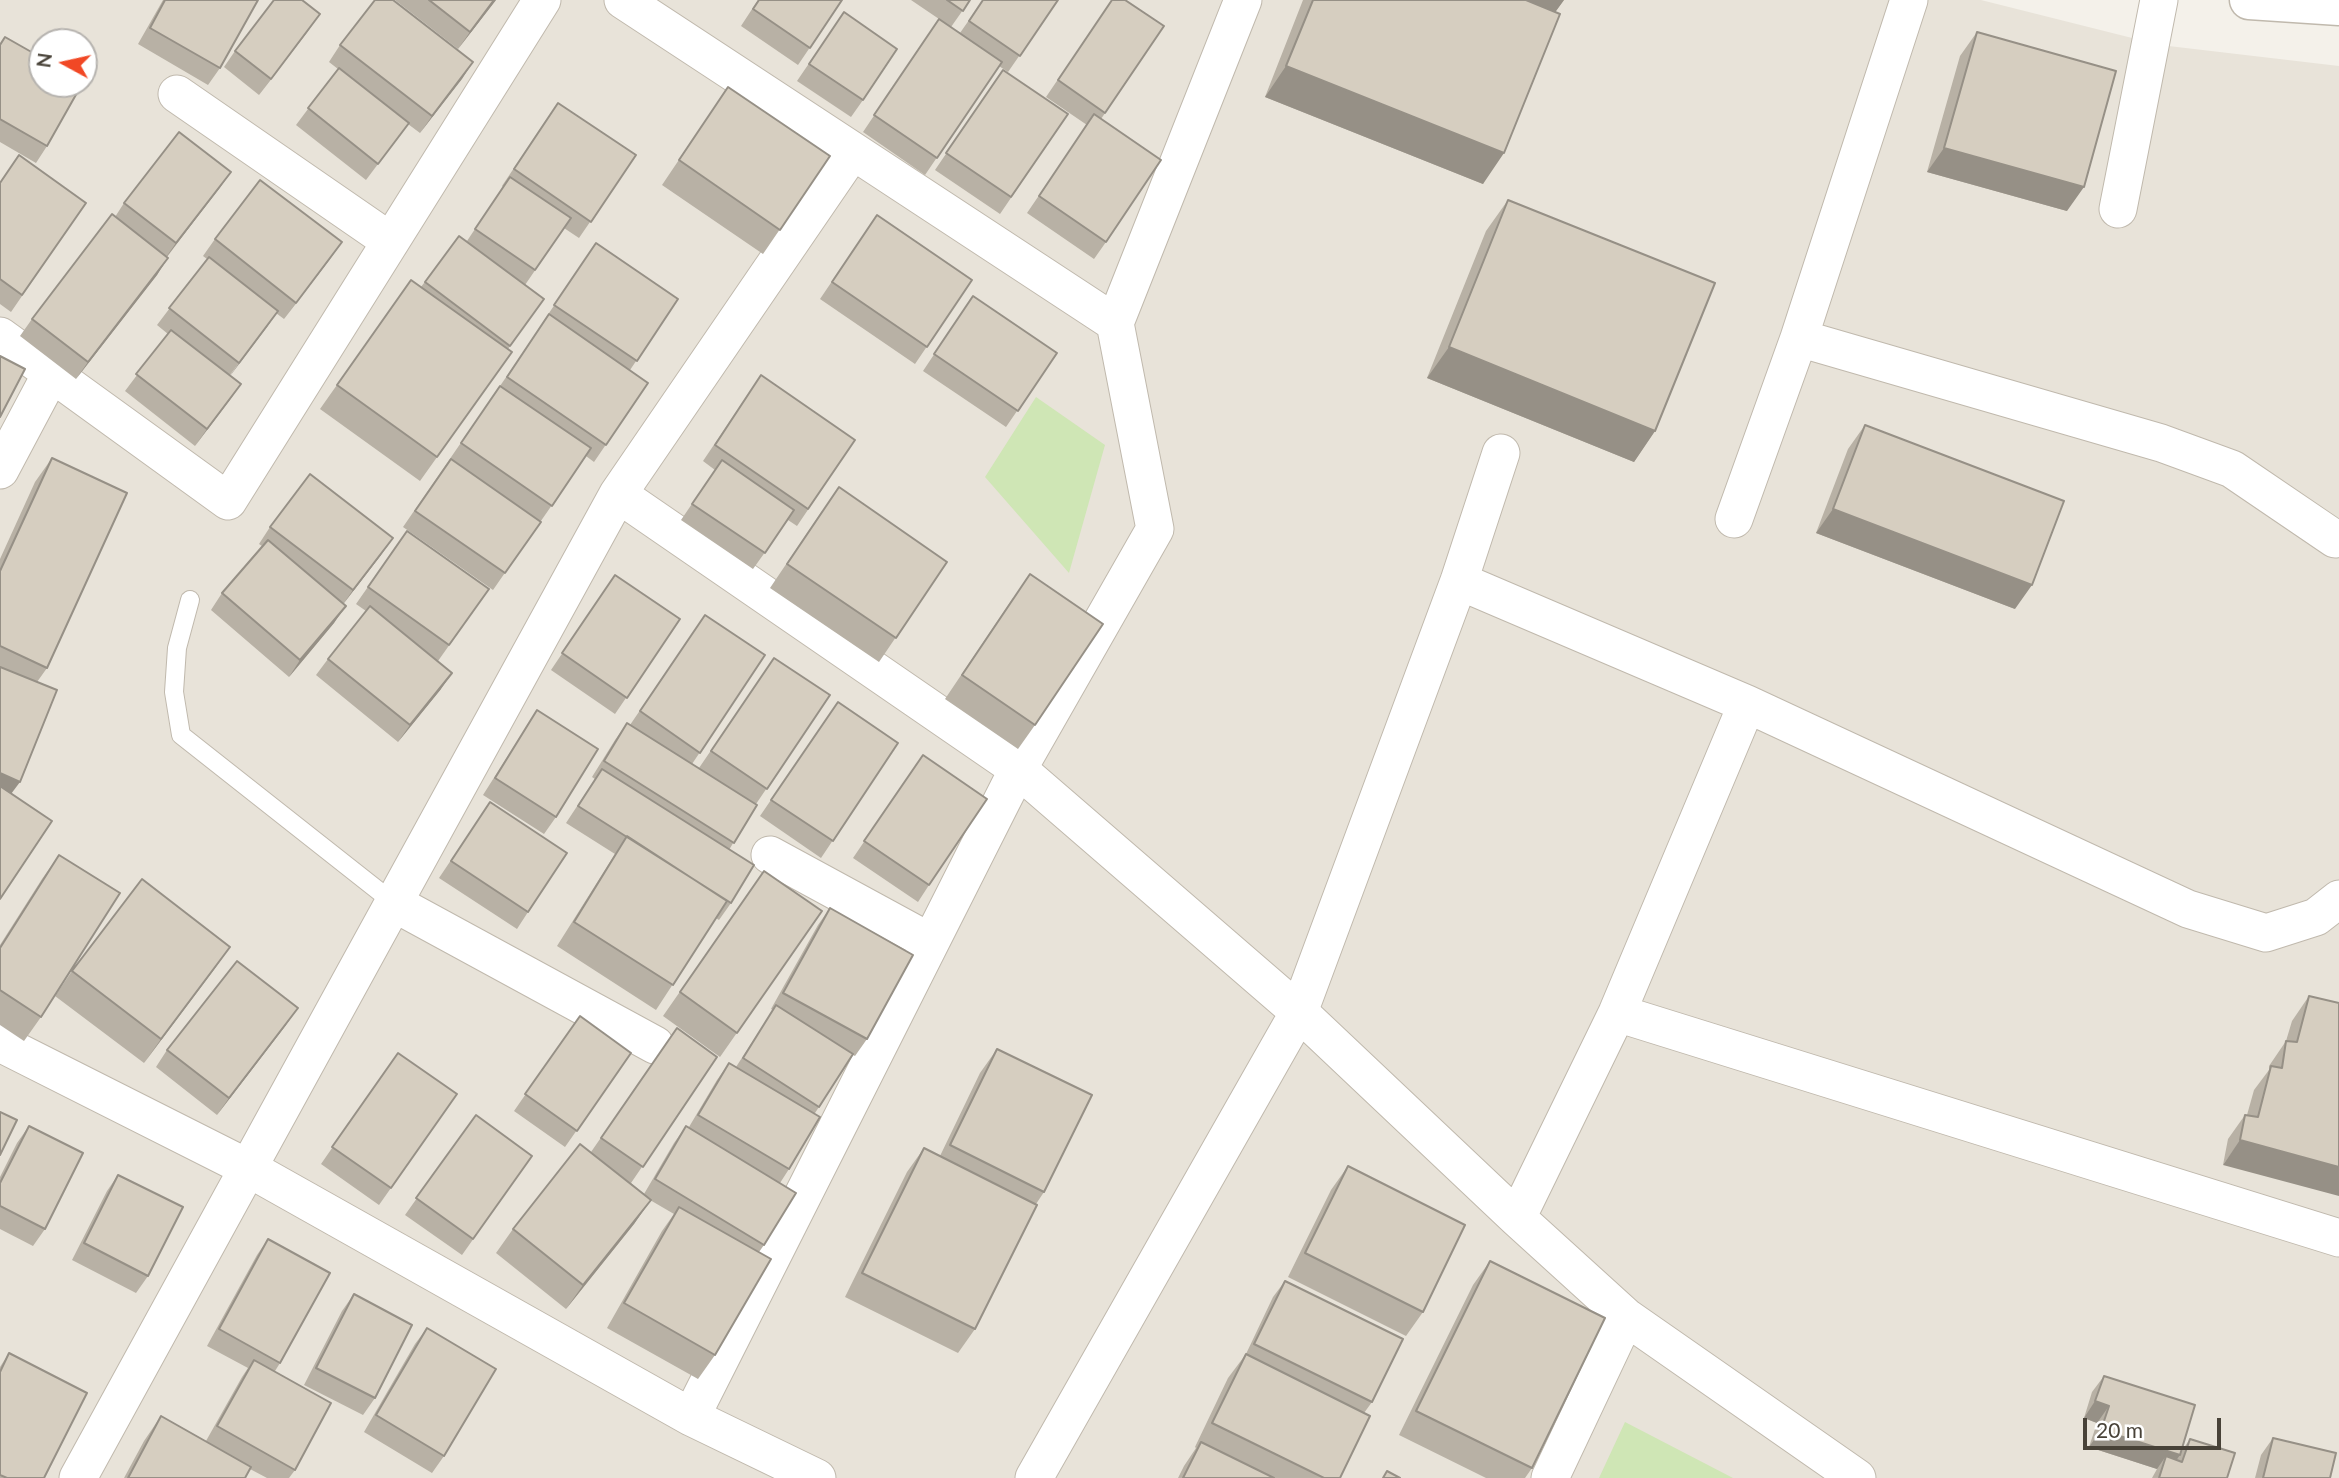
<!DOCTYPE html>
<style>
body{margin:0}
#map{position:relative;width:2339px;height:1478px;overflow:hidden;background:#f4f1ea;font-family:Lato,sans-serif}
canvas{display:block}
.north{position:absolute;left:28px;top:28px;width:70px;height:70px;box-sizing:border-box;background:#fff;border:2px solid #b6b3af;border-radius:50%;rotate:278deg;font-size:19px;font-weight:700;line-height:28px;text-align:center;color:#484238}
.north::after{content:'';display:block;margin:auto;width:24px;height:32px;background:#f14825;clip-path:polygon(50% 0,100% 100%,50% 72%,0 100%)}
.scale{position:absolute;left:2083px;top:1418px;width:138px;height:32px;box-sizing:border-box;border:4px solid #484238;border-top:0;padding-left:9px;font-size:21px;line-height:24px;white-space:nowrap;color:#484238;-webkit-text-stroke:5px #fff;paint-order:stroke}
</style>
<div id="map">
<canvas width="2339" height="1478"></canvas>
<div class="north">N</div>
<div class="scale">20 m</div>
</div>
<script>
const c = document.querySelector('canvas').getContext('2d');
c.lineJoin = 'round';
function fill(path, color) { c.fillStyle = color; c.fill(path, 'evenodd'); }
function stroke(path, color, width, dash) { c.strokeStyle = color; c.lineWidth = width; c.lineCap = dash ? 'butt' : 'round'; c.setLineDash(dash || []); c.stroke(path); }
fill(new Path2D(`
 M0,0H1981L2160,45L2339,66V1478H0ZM42,42H84V84H42Z`), '#e8e3d9');
fill(new Path2D(`
 M1036,397L1105,445L1069,573L985,477Z
 M1625,1422L1733,1478H1599Z`), '#cfe6b5');
const service = new Path2D(`
 M190,600L177,648L174,692L181,735L394,903`);
const minor = new Path2D(`
 M623,0L1115,323
 M1909,0L1799,338L2161,443L2232,469L2335,539
 M177,94L390,241
 M2118,209L2159,0
 M0,336L228,501L542,0
 M0,470L51,374
 M618,494L1018,769L1299,1012L1517,1218L1626,1317L1857,1478
 M1734,519L1799,338
 M1459,581L1747,704L2188,909L2266,933L2316,917L2339,899
 M770,855L930,942
 M394,903L655,1045
 M1617,1013L2339,1238
 M0,1043L248,1168L691,1417L817,1478
 M1517,1218L1617,1013L1747,704
 M691,1417L1018,769L1155,529L1115,323L1243,0
 M78,1478L618,494L852,152
 M1034,1478L1299,1012L1459,581L1501,453
 M1550,1478L1626,1317`);
const tertiary = new Path2D(`
 M2249,0L2339,6`);
stroke(service, '#c0b9ad', 20);
stroke(minor, '#c0b9ad', 39);
stroke(tertiary, '#c0b9ad', 41);
stroke(service, '#fff', 18);
stroke(minor, '#fff', 37);
stroke(tertiary, '#fff', 38);
fill(new Path2D(`
 M163,0H258L220,68L208,85L138,44Z
 M395,0H496L458,49Z
 M758,0H842L798,65L741,26Z
 M911,0H970L951,27L960,33L983,0H1058L1008,72L999,66L925,175L863,132L939,19Z
 M1112,0L1164,26L1101,119L1106,242L1094,259L1027,213L1087,125L1046,97Z
 M1303,0H1564L1555,12L1483,184L1265,97Z
 M844,12L863,100L851,117L797,81Z
 M308,31L259,95L224,67L235,51Z
 M1977,32L2067,211L1927,172L1960,56Z
 M5,37L47,146L36,163L0,142V44Z
 M340,45L473,62L420,133L408,124L366,180L296,125L338,69L329,62Z
 M1003,70L1068,114L1000,214L935,170Z
 M728,87L830,156L763,254L662,185Z
 M546,120L636,155L579,238L564,228L525,285L544,299L508,349L512,352L420,481L320,409L411,280L421,287L459,236L467,241L503,187L502,186Z
 M231,172L167,257L157,275L76,379L20,336L32,319L115,217L124,203Z
 M0,182L86,203L11,312L0,304Z
 M1508,200L1655,431L1634,462L1427,378L1486,231Z
 M877,215L972,280L915,364L820,299Z
 M215,239L330,259L284,319L276,313L230,375L241,384L195,446L125,391L168,334L157,325L207,259L203,256Z
 M596,243L678,299L630,370L648,383L594,462L586,456L493,590L403,527L500,386L544,322H543Z
 M973,296L1057,353L1006,427L923,371Z
 M761,375L855,440L797,526L788,520L753,569L681,520L715,470L703,461Z
 M1865,425L2015,609L1816,533L1848,449Z
 M52,458L47,668L37,682L11,794L0,899V559L35,482Z
 M822,511L947,562L879,662L770,588Z
 M270,527L381,555L343,604L334,623L289,677L211,610L222,593L262,546L259,544Z
 M407,531L489,589L438,661L441,689L398,742L316,675L328,659L366,611L356,604Z
 M615,575L680,619L615,714L551,670Z
 M1013,598L1035,725L1018,749L945,699Z
 M705,615L765,655L692,764L699,768L774,658L830,695L756,804L729,850L731,903L719,920L716,918L656,1010L557,946L615,854L566,823L595,779L592,777L615,740L627,723L630,725Z
 M838,702L898,743L821,858L760,816Z
 M537,710L556,817L544,834L483,795Z
 M923,755L929,885L918,902L853,858Z
 M490,802L528,912L517,929L439,878Z
 M59,855L41,1017L24,1041L0,1025V945L42,879Z
 M764,871L822,911L720,1057L663,1016Z
 M830,908L867,1039L855,1056L853,1055L815,1113L789,1169L780,1183L764,1245L759,1252L715,1355L698,1379L607,1328L662,1231L674,1214L650,1200L634,1224L566,1309L496,1253L513,1229L591,1152L677,1028L717,1057L631,1183L644,1194L674,1143L686,1126L689,1127L717,1080L729,1063L736,1067L773,1010L771,1009L818,925Z
 M230,947L144,1063L55,996L72,971Z
 M2309,996L2339,1003L2223,1165L2228,1139L2245,1115H2247L2254,1090L2269,1070V1066L2286,1041L2292,1021Z
 M580,1016L631,1053L565,1147L514,1111Z
 M286,1025L217,1115L156,1067L167,1050Z
 M997,1049L1044,1192L1036,1204L975,1329L958,1353L845,1297L907,1172L924,1148L940,1156L980,1073Z
 M398,1053L457,1094L379,1205L321,1164Z
 M476,1115L532,1156L462,1255L405,1215Z
 M29,1126L45,1229L33,1246L0,1229V1177L17,1143Z
 M1348,1166L1423,1312L1406,1336L1288,1277L1331,1190Z
 M118,1175L148,1276L136,1293L72,1260L107,1191Z
 M268,1239L280,1363L275,1371L295,1470L289,1478H267L250,1469L245,1478H124L144,1441L161,1416L206,1441L242,1377L248,1368L207,1346L257,1255Z
 M1490,1261L1532,1468L1525,1478H1486L1399,1435L1473,1285Z
 M1285,1281L1372,1402L1364,1413L1340,1478H1178L1184,1466L1196,1448L1195,1447L1228,1378L1246,1354L1273,1297Z
 M354,1294L375,1398L363,1415L304,1385L342,1311Z
 M427,1328L444,1456L432,1473L364,1432L415,1344Z
 M9,1353L44,1478H0V1367Z
 M2104,1376L2181,1452L2190,1439L2227,1478H2152L2157,1469L2089,1447L2097,1423L2084,1418L2092,1392Z
 M2273,1438L2330,1478H2255L2261,1455Z`), '#b8b1a5');
fill(new Path2D(`
 M494,0H496L458,49L470,32Z
 M1499,0H1564L1551,18Z
 M320,14L308,31L259,95L271,79Z
 M473,62L462,79L420,133L432,116Z
 M1286,66L1504,153L1483,184L1265,97Z
 M1944,148L2084,187L2067,211L1927,172Z
 M231,172L219,189L164,260L176,243Z
 M342,242L330,259L284,319L296,303Z
 M168,258L157,275L76,379L88,362Z
 M278,311L267,327L227,380L239,363Z
 M1449,347L1655,431L1634,462L1427,378Z
 M241,384L229,401L195,446L207,429Z
 M1833,509L2032,585L2015,609L1816,533Z
 M393,538L381,555L341,607L353,590Z
 M346,606L334,623L289,677L300,660Z
 M452,673L441,689L398,742L410,725Z
 M0,773L20,782L8,798L0,795Z
 M230,947L213,971L144,1063L161,1039Z
 M298,1008L286,1025L217,1115L229,1098Z
 M2240,1140L2339,1167V1196L2223,1165Z
 M651,1200L634,1224L566,1309L583,1285Z
 M2095,1401L2109,1406L2097,1423L2084,1418Z
 M2101,1430L2180,1455L2168,1472L2166,1456L2157,1469L2089,1447Z`), '#969086');
const building = new Path2D(`
 M165,0H258L220,68L150,28Z
 M274,0H302L320,14L271,79L235,51Z
 M375,0H393L473,62L432,116L340,45Z
 M429,0H494L470,32Z
 M759,0H842L810,48L753,9Z
 M947,0H970L963,11Z
 M983,0H1058L1020,56L969,21Z
 M1112,0H1125L1164,26L1105,113L1058,80Z
 M1313,0H1526L1560,14L1504,153L1286,66Z
 M844,12L897,49L863,100L809,64Z
 M939,19L1002,62L937,158L874,115Z
 M1977,32L2116,71L2084,187L1944,148Z
 M5,37L42,58V84H82L47,146L0,119V45Z
 M339,68L409,123L378,164L308,108Z
 M1003,70L1068,114L1011,197L946,153Z
 M728,87L830,156L780,230L679,160Z
 M558,103L636,155L591,222L514,169Z
 M1094,114L1161,160L1106,242L1039,196Z
 M179,132L231,172L176,243L124,203Z
 M19,155L86,203L22,295L0,279V183Z
 M510,177L571,218L535,270L475,229Z
 M260,180L342,242L296,303L215,239Z
 M1508,200L1715,283L1655,431L1449,347Z
 M112,214L168,258L88,362L32,319Z
 M877,215L972,280L927,347L832,282Z
 M459,236L544,299L510,346L425,282Z
 M596,243L678,299L637,361L554,305Z
 M209,257L278,311L239,363L169,308Z
 M411,280L512,352L437,457L337,385Z
 M973,296L1057,353L1018,411L934,354Z
 M549,314L648,383L606,445L507,377Z
 M171,330L241,384L207,429L136,374Z
 M0,356L25,369L0,417Z
 M761,375L855,440L808,509L715,445Z
 M500,386L591,448L552,506L461,443Z
 M1865,425L2064,501L2032,585L1833,509Z
 M52,458L127,493L47,668L0,646V571Z
 M451,459L541,522L505,573L415,511Z
 M722,460L794,510L765,553L692,504Z
 M310,474L393,538L353,590L270,527Z
 M839,487L947,562L896,638L787,564Z
 M407,531L489,589L449,645L368,587Z
 M268,540L346,606L300,660L222,593Z
 M1030,574L1103,624L1035,725L962,675Z
 M615,575L680,619L627,698L562,653Z
 M370,606L452,673L410,725L328,659Z
 M705,615L765,655L700,753L640,711Z
 M774,658L830,695L767,789L711,751Z
 M0,667L57,690L20,782L0,773Z
 M838,702L898,743L833,841L771,800Z
 M537,710L598,749L556,817L495,778Z
 M627,723L757,805L734,843L604,761Z
 M923,755L987,799L929,885L864,841Z
 M602,769L754,865L731,903L578,806Z
 M0,786L52,821L0,899Z
 M490,802L567,853L528,912L451,861Z
 M627,836L727,901L673,985L574,922Z
 M59,855L120,893L41,1017L0,990V948Z
 M764,871L822,911L737,1033L680,992Z
 M142,879L230,947L161,1039L72,971Z
 M830,908L913,955L867,1039L783,993Z
 M237,961L298,1008L229,1098L167,1050Z
 M2309,996L2339,1003V1167L2240,1140L2245,1115L2258,1117L2271,1066L2282,1068L2286,1041L2297,1042Z
 M776,1005L853,1054L819,1107L743,1058Z
 M580,1016L631,1053L577,1131L525,1094Z
 M677,1028L717,1057L643,1167L601,1138Z
 M997,1049L1092,1095L1044,1192L950,1145Z
 M398,1053L457,1094L391,1188L332,1147Z
 M729,1063L820,1117L789,1169L698,1115Z
 M0,1112L17,1120L0,1155Z
 M476,1115L532,1156L473,1239L416,1198Z
 M29,1126L83,1153L45,1229L0,1206V1183Z
 M686,1126L796,1193L764,1245L655,1179Z
 M580,1144L651,1200L583,1285L513,1229Z
 M924,1148L1037,1205L975,1329L862,1273Z
 M1348,1166L1465,1225L1423,1312L1305,1253Z
 M118,1175L183,1207L148,1276L84,1243Z
 M679,1207L771,1259L715,1355L624,1303Z
 M268,1239L330,1273L280,1363L219,1329Z
 M1490,1261L1605,1318L1532,1468L1416,1411Z
 M1285,1281L1403,1339L1372,1402L1254,1344Z
 M354,1294L412,1325L375,1398L316,1368Z
 M427,1328L496,1369L444,1456L376,1415Z
 M9,1353L87,1393L44,1478H7L0,1475V1372Z
 M1246,1354L1370,1416L1340,1478H1324L1212,1423Z
 M254,1360L331,1403L295,1470L217,1426Z
 M2104,1376L2195,1405L2180,1455L2101,1430L2109,1406L2095,1401Z
 M161,1416L251,1467L245,1478H128Z
 M2273,1438L2336,1453L2330,1478H2263Z
 M2190,1439L2235,1453L2227,1478H2159L2166,1456L2182,1462Z
 M1201,1442L1274,1478H1183Z
 M1387,1471L1400,1478H1383Z`);
fill(building, '#d6cec0');
stroke(building, '#969086', 2);
</script>
